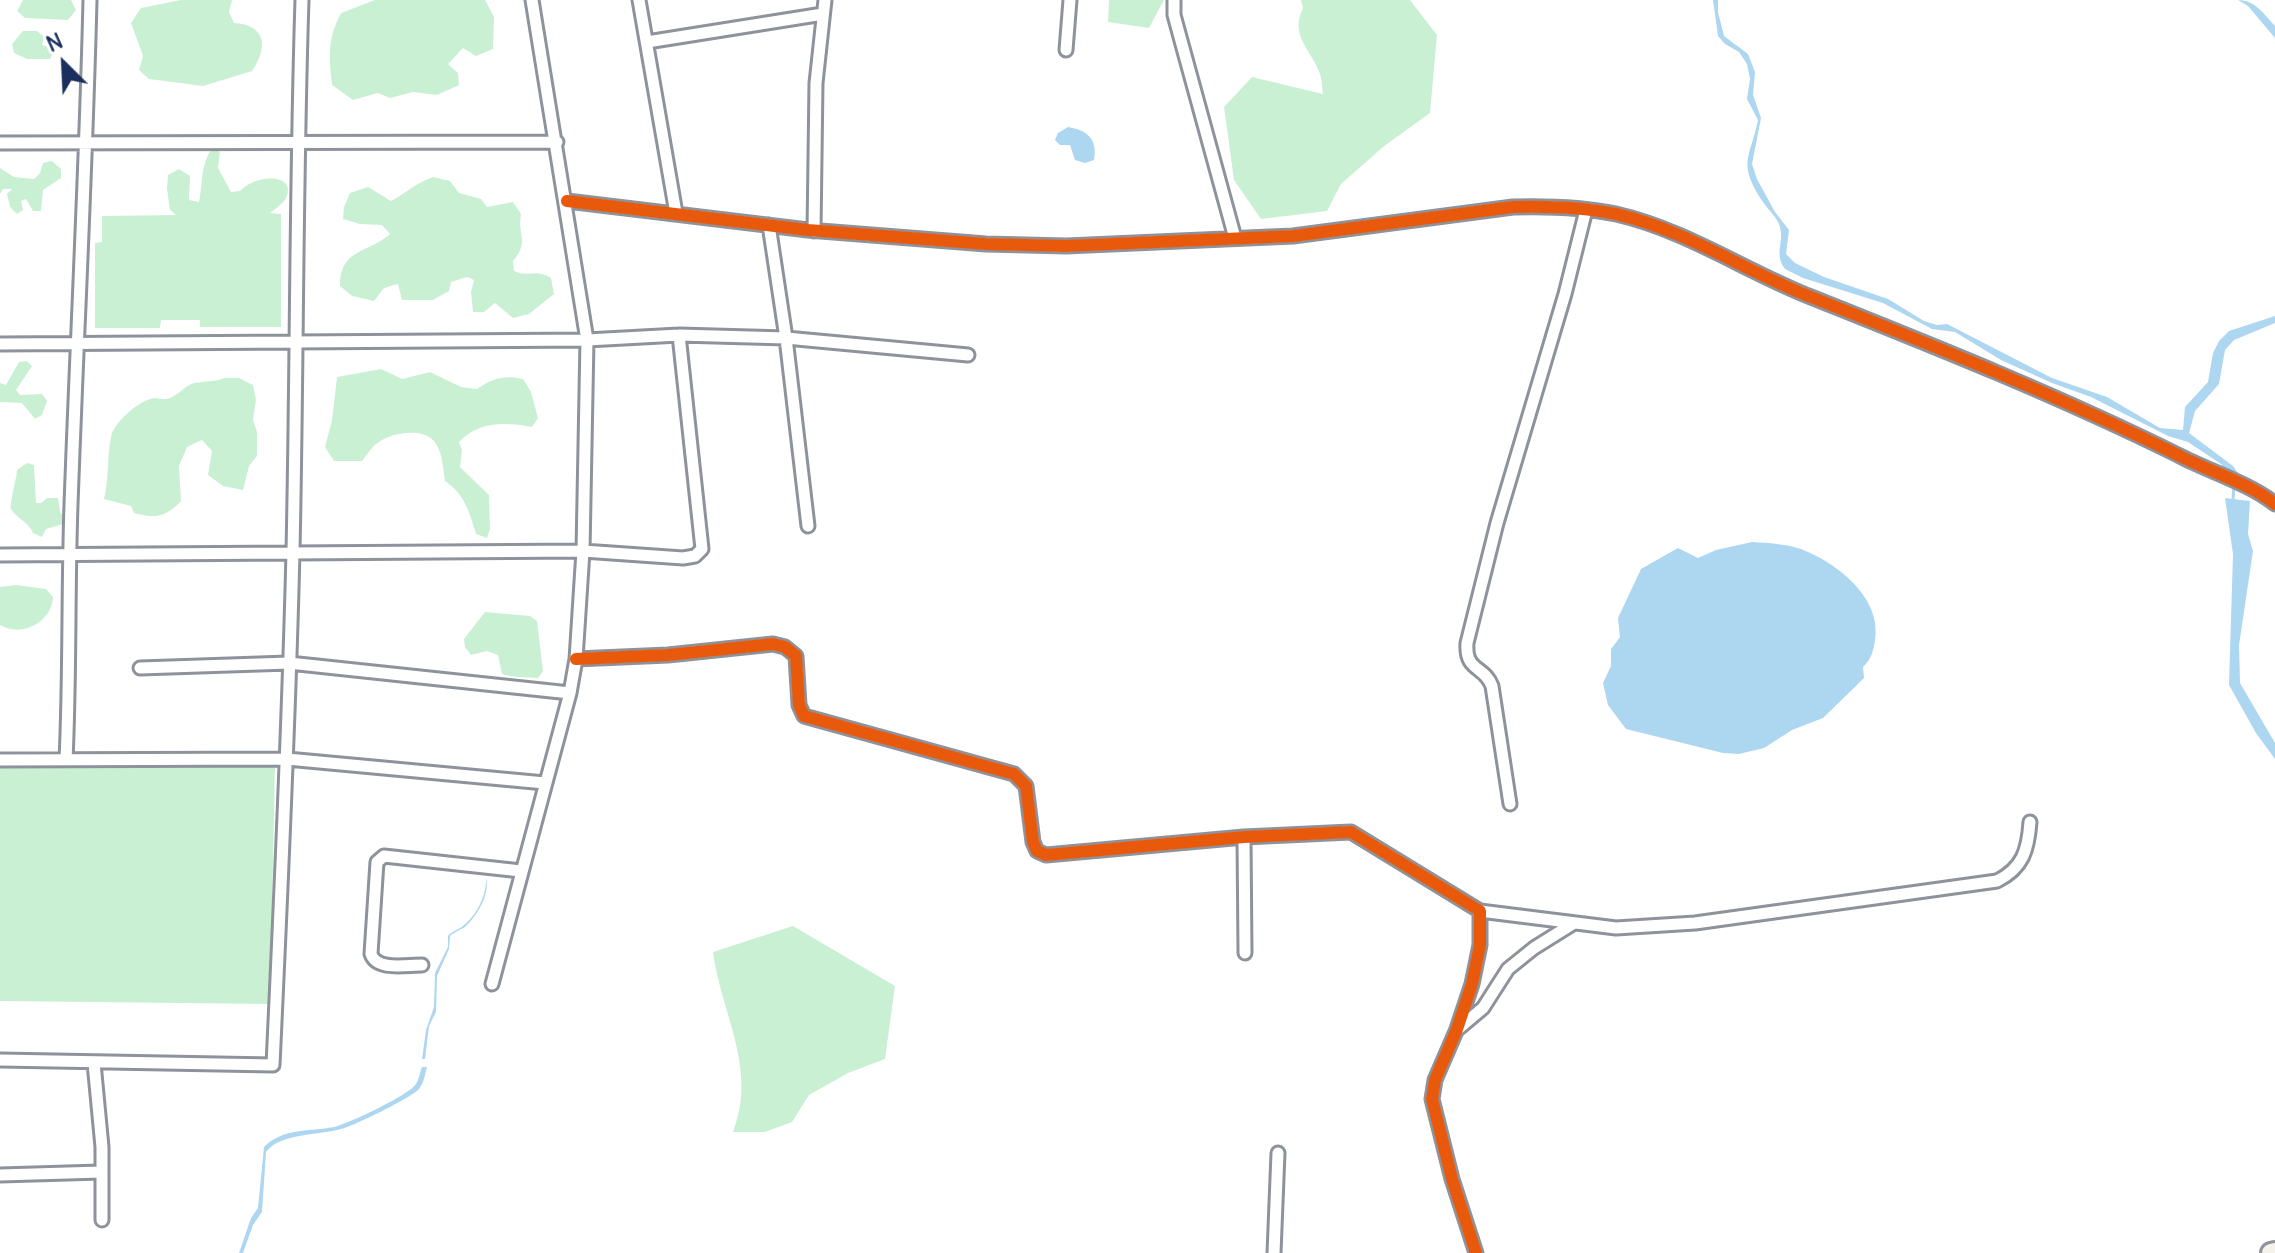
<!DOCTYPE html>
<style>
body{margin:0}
#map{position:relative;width:2275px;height:1253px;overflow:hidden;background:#fff;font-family:Delius,sans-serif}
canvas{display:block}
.north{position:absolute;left:24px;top:24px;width:80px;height:80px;-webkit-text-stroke:6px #fff;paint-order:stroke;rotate:336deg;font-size:22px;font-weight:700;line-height:32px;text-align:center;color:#1b2f5e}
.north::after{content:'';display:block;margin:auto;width:28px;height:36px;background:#1b2f5e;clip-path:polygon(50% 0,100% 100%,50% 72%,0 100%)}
</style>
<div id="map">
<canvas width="2275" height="1253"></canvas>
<div class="north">N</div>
</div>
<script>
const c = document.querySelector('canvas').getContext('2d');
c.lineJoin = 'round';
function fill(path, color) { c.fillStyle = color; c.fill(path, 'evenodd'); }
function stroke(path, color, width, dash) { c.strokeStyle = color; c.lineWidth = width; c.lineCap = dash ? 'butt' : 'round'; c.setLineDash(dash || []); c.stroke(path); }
fill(new Path2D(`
 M23,0H71L76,10L68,20L25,18L17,11Z
 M181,0H232L229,12L234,23C267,25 268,48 252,71L203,86L149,79L139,70L143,56L131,23L141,8Z
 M375,0H485L494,17L493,49L476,56L463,48L448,64L458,73L459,85L437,95L413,92L390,98L378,93L353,100L332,85C329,56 327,40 341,13Z
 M1109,0H1164L1149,28L1108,22Z
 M1301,0H1410L1437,35L1430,113L1383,147L1341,184L1327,211L1261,219L1234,180L1224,107L1252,77L1323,94C1322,88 1322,80 1320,74C1312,50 1289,37 1303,8Z
 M23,31H37L44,37L42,45L55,49L50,59H27L14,53L12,44Z
 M216,148L220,153L218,168L231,192L240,191C256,173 300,173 285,200C282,204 274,210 270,213L281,214V327H200V320H161L160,328H95V243L102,242V216L176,215L170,210L167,189L168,175L179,169L190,176L189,200L199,202C203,183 200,167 211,150Z
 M52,161L61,169V178L43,190L41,211H33L26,199L21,201L23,210L17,214L10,207L7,194L12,189H3L0,194V168L14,177L34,179L40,173L43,163Z
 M433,177L450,181L459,193L481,199L487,207L513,202L521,214C517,236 530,241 513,261L514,271C529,278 535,268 551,278L554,294L529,314L513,318L495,303L484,312H473L471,292L474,280L467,277L451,282L449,291L433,300H402L398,284L384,288L374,301L352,296L340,286C339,249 369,253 390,234L382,225L360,224L343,219L344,207L350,193L368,187L391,201C406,193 416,183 433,177Z
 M27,361L32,366L16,390L20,395L42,394L47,401L42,415L35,419L22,403L0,402V383L6,385L19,362Z
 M381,369L402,379L430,372L461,387L477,389C493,378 504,375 523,379L531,392L538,418L532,427C504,422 479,421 459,442L462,450L460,467L489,495L490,529L487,538L476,534C469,511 465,495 445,481C443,469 443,455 436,444C426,427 393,432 379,442C372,446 367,455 362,461H334L325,447L332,420L337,377Z
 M225,378H239L253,385L256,400L253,420L257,432V456L249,466L243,490L223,486L208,475L212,451L202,440L187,447L179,466L181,501C166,517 155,519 134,513L131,506L104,499C109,478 107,458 111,437C113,423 140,399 155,398C159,398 163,400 167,399C177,397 184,386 194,383C205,381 214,382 225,378Z
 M27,463L34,465L36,503H41L47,498H58L60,512L64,517L63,524L46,529L42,537L33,533C29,522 16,518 11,509C9,504 17,478 17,470Z
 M16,585L46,589L53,597C52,622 22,638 0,625V587Z
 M485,612L530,616L537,621L543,671L538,678C526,677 514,678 502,674L498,655L487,651L471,655L465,647L464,639Z
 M275,766L270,1004L0,1001V768Z
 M793,926L895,986L885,1059L848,1073L809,1095L792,1122L765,1132H733C758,1068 721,1014 713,952Z`), '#caf0d4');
fill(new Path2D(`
 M1713,0H1718V12L1724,36L1748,54L1755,72L1753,95L1761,118L1752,164L1757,179L1775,212L1789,230L1786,254L1795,263L1824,277L1888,299L1924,321L1937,325L1947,324L2052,378L2107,397L2160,428L2183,430L2185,407L2208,382L2213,353L2219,341L2229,331L2275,316V323L2234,340L2225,350L2219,384L2195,411L2189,433L2233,466L2240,476H2231L2221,464L2188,442L2168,436L2091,397L2052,383L2001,360L1955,332L1932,329L1883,303L1803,278L1785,269C1774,254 1784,243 1780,227C1778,218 1768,210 1763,202C1737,162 1750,159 1758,120L1747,99L1750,79L1747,64L1739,52L1725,44L1718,36Z
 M2238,0C2255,0 2264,14 2275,26V38L2248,6Z
 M1068,127C1087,130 1098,139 1094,160L1085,163L1075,160L1070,145H1060L1055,140L1058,133Z
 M2225,498L2250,501L2248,534L2253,551L2239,645L2240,683L2275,743V759L2256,733L2229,685L2233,554Z
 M1752,542C1769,543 1792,544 1808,552C1844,568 1885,603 1874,646C1872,655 1870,660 1863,667L1864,678L1823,718L1792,730L1764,748L1739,754L1723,753L1626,729L1608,705L1603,683L1611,666V649L1620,637L1618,618L1641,569L1678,548L1698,558L1716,550Z
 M486,878C490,893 479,913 467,925C462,930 455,931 450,936L449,949L437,976L436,1012L429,1026L425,1059H422L426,1030L434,1007L435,973L448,947V936C453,930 459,930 464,925C477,915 487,894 486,878Z
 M422,1067H427C425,1074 424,1084 418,1090C410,1098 354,1126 341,1129C320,1135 280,1133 266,1152L262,1212L253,1225L243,1253H239L251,1218L258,1208L264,1147C284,1127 310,1132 334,1127C348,1124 409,1095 416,1084C419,1079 420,1072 422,1067Z`), '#add6f0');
stroke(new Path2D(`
 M2233,500L2234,484`), '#add6f0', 3);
const minor = new Path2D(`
 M639,0L676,213
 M1174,0V15L1235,238
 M647,42L823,14
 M1066,50L1070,0
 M0,143L557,142
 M567,201L808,230L986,244L1066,246L1293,236L1513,207C1548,206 1582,207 1616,214C1686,230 1745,271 1811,297C1934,346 2059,396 2178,455C2208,471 2249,483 2275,504
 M814,231L816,83L825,0
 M0,344L587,340L679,335L786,338L769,225
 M808,526L786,338L968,355
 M0,555L583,551L683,558L695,556L702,549L679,335
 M576,659L668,655L773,644L785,647L796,656L799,705L804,716L1014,774L1026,786L1033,842L1037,851L1046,855L1244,837L1351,832L1480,911V945L1472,984L1457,1029L1435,1080L1432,1099L1452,1179L1476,1253
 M140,668L289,663L570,693
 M0,760L287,759L545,783
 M66,760C70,675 68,590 71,505C77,336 86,168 90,0
 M1510,804L1492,686C1484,665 1465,672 1467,643L1497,523L1565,294L1586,210
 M1244,837L1245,953
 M1480,911L1616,928L1695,923L1997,881C2023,868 2028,850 2030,822
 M422,965C405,965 377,971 371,954L377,862L384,856L521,871
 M492,984L570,693L576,659L583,551L587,340L532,0
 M1458,1029L1483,1008L1508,969L1534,948L1574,923
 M0,1060L273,1065C281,894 289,722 293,551C297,367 296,184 302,0
 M94,1063L102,1147V1220
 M0,1175L101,1172
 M1274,1253L1278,1153`);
const trunk = new Path2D(`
 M2271,1253L2275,1252`);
stroke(minor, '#8e929a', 17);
stroke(trunk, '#8e929a', 24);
stroke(minor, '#fff', 11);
stroke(trunk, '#f5f1eb', 18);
stroke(new Path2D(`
 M567,201L808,230L986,244L1066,246L1293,236L1513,207C1548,206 1582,207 1616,214C1686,230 1745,271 1811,297C1934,346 2059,396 2178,455C2208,471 2249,483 2275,504
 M576,659L668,655L773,644L785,647L796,656L799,705L804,716L1014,774L1026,786L1033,842L1037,851L1046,855L1244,837L1351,832L1480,911V945L1472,984L1457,1029L1435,1080L1432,1099L1452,1179L1476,1253`), '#e8590c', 12);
</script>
